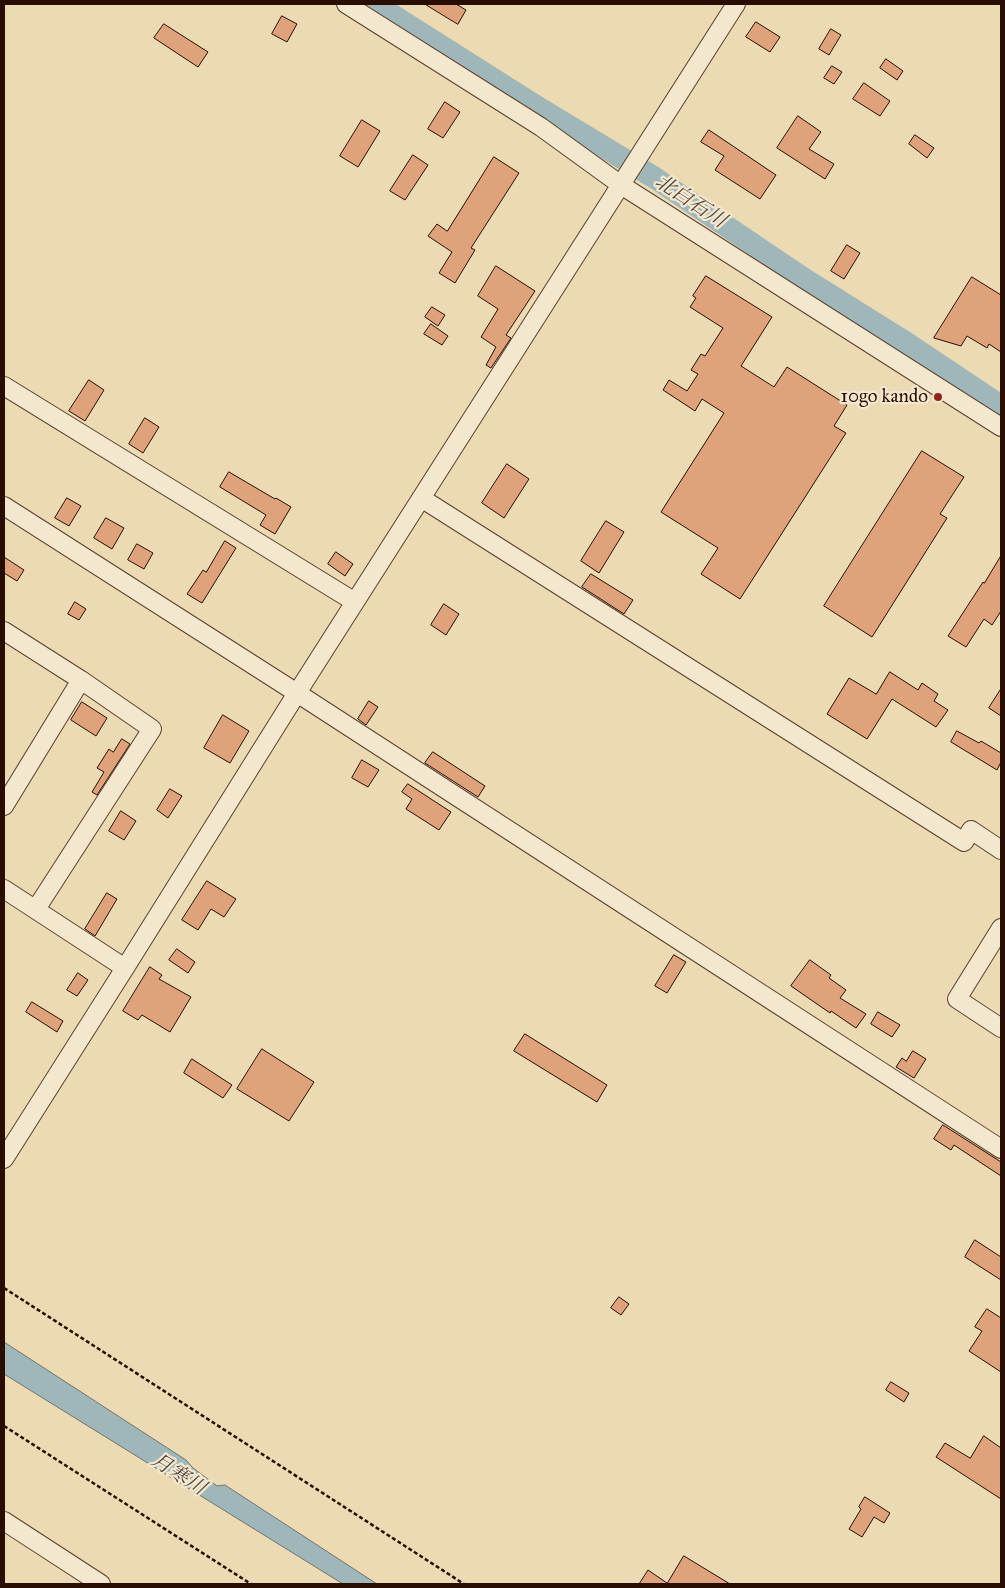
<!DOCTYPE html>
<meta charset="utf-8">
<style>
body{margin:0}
#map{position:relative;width:1005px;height:1588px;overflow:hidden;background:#ecdab3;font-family:"IM FELL Great Primer",serif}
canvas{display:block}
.frame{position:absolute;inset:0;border:5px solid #280d02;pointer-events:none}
</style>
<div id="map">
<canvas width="1005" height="1588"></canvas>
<div class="frame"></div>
</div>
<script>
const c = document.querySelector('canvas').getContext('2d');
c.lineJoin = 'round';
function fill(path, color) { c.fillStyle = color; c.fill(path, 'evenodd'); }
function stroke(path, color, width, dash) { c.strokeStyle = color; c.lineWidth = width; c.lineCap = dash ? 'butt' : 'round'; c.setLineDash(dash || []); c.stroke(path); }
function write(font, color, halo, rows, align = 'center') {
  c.font = font + ' "IM FELL Great Primer","Noto Serif JP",serif'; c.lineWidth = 4.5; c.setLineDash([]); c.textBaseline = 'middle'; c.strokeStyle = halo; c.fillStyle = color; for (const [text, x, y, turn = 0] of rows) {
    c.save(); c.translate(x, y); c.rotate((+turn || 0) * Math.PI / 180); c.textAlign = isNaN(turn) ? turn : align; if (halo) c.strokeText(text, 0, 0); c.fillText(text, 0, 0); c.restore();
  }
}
const water = new Path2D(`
 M4,1342L186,1460L193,1468L217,1486L225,1485L377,1584H343L4,1374Z`);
fill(water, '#a0b7ba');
stroke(water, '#707370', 1);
stroke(new Path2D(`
 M375,4L536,106L655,178L803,278L902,340L1001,406`), '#a0b7ba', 22);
const building = new Path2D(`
 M425,4H456L466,10L458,24Z
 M282,16L297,24L287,42L272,34Z
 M756,22L780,37L770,52L746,37Z
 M164,24L208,52L198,67L154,38Z
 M831,29L841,35L829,55L819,49Z
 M886,59L903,71L897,80L880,68Z
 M832,66L842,72L834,84L824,78Z
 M864,83L890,101L880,116L853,99Z
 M445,102L460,112L443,138L428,129Z
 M798,116L821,132L809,149L834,164L825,179L777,148Z
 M362,120L380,131L358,167L340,156Z
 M709,130L776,175L760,199L715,170L724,156L701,142Z
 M915,135L934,148L927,158L909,144Z
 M413,155L428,165L405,200L390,191Z
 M494,157L519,173L471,248L475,250L455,283L439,273L452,252L428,236L437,224L447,231Z
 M847,245L860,253L844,279L831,271Z
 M496,266L535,291L506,335L511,338L491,368L486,365L496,347L481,337L498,309L478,296Z
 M706,276L772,317L741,366L774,387L787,367L847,405L834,426L846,433L740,599L701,574L718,548L661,512L724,413L702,399L695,411L663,390L669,380L687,391L698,374L691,370L701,354L705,356L723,328L690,307L696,298L693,296Z
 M972,277L1001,295V352L989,344L987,348L967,336L961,346L934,338Z
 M432,307L445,315L438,326L425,317Z
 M431,324L448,336L442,345L424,334Z
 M89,380L104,390L85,421L69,411Z
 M145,418L159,427L143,453L129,444Z
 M922,451L964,477L940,514L947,518L872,637L824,606Z
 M507,464L529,479L504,518L482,503Z
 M229,472L275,499L276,498L291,507L275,534L260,525L266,515L220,487Z
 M67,498L81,506L69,526L55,518Z
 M106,518L124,528L112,549L94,538Z
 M606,521L624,532L599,573L581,561Z
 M225,541L236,548L202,603L187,594L203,570L206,572Z
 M137,544L153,553L144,569L128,560Z
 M336,552L353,564L345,576L328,564Z
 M1001,556V611L992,625L984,619L966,647L948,636L983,582L984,583Z
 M4,557L24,570L17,581L4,573Z
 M591,574L633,600L624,614L582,587Z
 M75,602L86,609L79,620L68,614Z
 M444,604L459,614L446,635L431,625Z
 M890,672L918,690L922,683L938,694L934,701L948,710L936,727L892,699L867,739L827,714L849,678L876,694Z
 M1001,689V716L989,708Z
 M369,701L378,707L366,725L358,719Z
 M82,702L107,718L96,736L71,720Z
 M223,715L249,731L230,763L204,748Z
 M957,731L979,743L981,741L1001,753V762L997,770L951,742Z
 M122,739L130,744L97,795L92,792L104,772L97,768L109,749L113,752Z
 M433,752L485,786L478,797L425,763Z
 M362,760L379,770L368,787L352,778Z
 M408,784L451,812L439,830L406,809L412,799L402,792Z
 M170,789L182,796L168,818L157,810Z
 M121,811L136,821L124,840L109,831Z
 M207,881L236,899L224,917L211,909L198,930L182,920Z
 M107,893L117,899L95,936L85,929Z
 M177,949L195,962L188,973L169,960Z
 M674,955L686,962L667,993L655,986Z
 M810,960L831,975L829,978L846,990L840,998L866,1014L856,1028L831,1011L830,1013L791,986Z
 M150,967L162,975L159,979L191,997L170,1032L142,1015L138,1020L123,1011Z
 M78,973L88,980L77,996L67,990Z
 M32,1002L63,1021L57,1032L26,1012Z
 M878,1012L900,1025L892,1037L871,1024Z
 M525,1034L607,1085L597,1102L514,1051Z
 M262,1049L314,1082L289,1121L237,1089Z
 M913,1051L926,1059L914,1078L896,1067L902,1058L906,1061Z
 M192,1059L232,1085L223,1098L184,1073Z
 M943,1125L1001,1162V1176L954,1145L951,1150L934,1139Z
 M975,1240L1001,1257V1280L965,1257Z
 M619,1297L629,1304L621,1315L611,1308Z
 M987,1309L1001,1318V1372L969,1351L982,1331L975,1327Z
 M891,1382L909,1393L904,1402L886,1390Z
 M984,1436L1001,1448V1499L936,1457L945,1443L970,1458Z
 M865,1497L890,1513L884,1523L874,1517L862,1537L849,1529L861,1509L859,1507Z
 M684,1556L730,1584H639L648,1570L667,1583Z`);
fill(building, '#dea37a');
stroke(building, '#280d02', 1);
const minor = new Path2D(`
 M346,4L541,127L621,185L1001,427
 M4,386L355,602
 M421,498L964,842L971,830L1001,850
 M4,506L297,693L1001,1149
 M4,631L81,680L152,729L36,909
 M4,806L81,680
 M4,889L125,968
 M1001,928L957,999L1001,1028
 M4,1159L125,968L297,693L736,4
 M4,1521L101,1584`);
stroke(minor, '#59402e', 20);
stroke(new Path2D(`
 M4,1288L464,1584
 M4,1426L251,1584`), '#280d02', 2.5, [4, 2.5]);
stroke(minor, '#f3e7ce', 18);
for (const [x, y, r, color] of [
 [938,397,5,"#8f2418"]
]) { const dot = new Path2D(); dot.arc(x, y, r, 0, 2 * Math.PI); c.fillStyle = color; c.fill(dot); stroke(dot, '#f3e7ce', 2); }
write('19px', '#280d02', '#f3e7ce', [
 ["10go kando",928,397]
], 'right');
write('italic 20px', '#524842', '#f3e7ce', [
 ["北白石川",690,202,33],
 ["月寒川",178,1475,32]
]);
</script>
